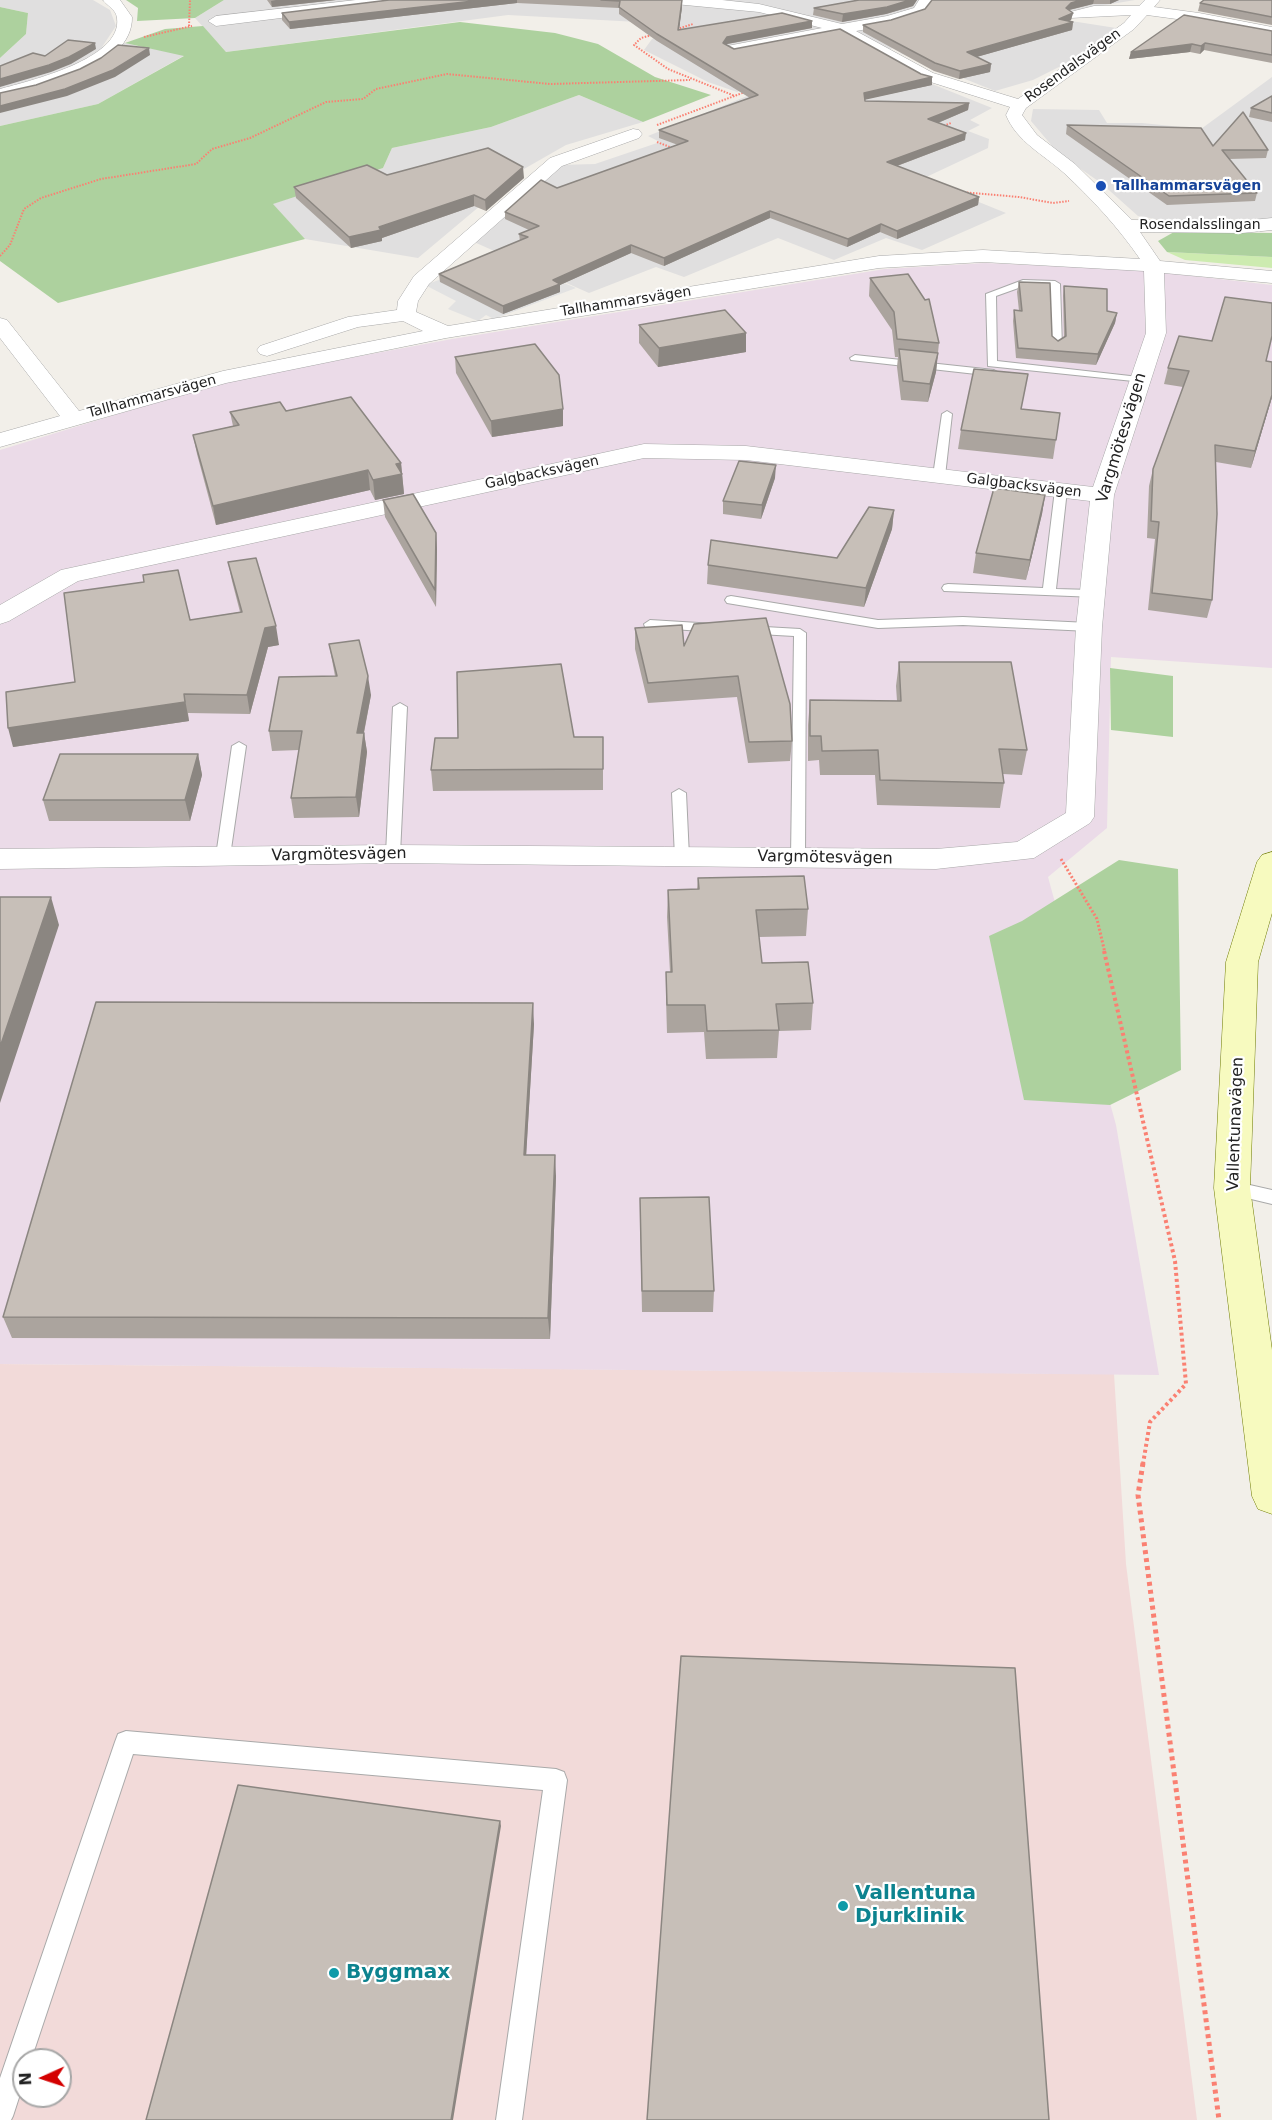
<!DOCTYPE html>
<meta charset="utf-8">
<style>
body{margin:0}
#map{position:relative;width:1272px;height:2120px;overflow:hidden;background:#f2efe9;font-family:"DejaVu Sans",sans-serif}
canvas{display:block}
.north{position:absolute;left:12px;top:2048px;width:60px;height:60px;box-sizing:border-box;background:#fff;border:2px solid #a7a7a7;border-radius:50%;rotate:267deg;font-size:16px;font-weight:700;line-height:24px;text-align:center;color:#222}
.north::after{content:'';display:block;margin:auto;width:21px;height:27px;background:#d40000;clip-path:polygon(50% 0,100% 100%,50% 72%,0 100%)}
</style>
<div id="map">
<canvas width="1272" height="2120"></canvas>
<div class="north">N</div>
</div>
<script>
const c = document.querySelector('canvas').getContext('2d');
c.lineJoin = 'round';
function fill(path, color) { c.fillStyle = color; c.fill(path, 'evenodd'); }
function stroke(path, color, width, dash) { c.strokeStyle = color; c.lineWidth = width; c.lineCap = dash ? 'butt' : 'round'; c.setLineDash(dash || []); c.stroke(path); }
function write(font, color, halo, rows, align = 'center') {
  c.font = font + ' "DejaVu Sans",sans-serif'; c.lineWidth = 4.5; c.setLineDash([]); c.textBaseline = 'middle'; c.strokeStyle = halo; c.fillStyle = color; for (const [text, x, y, turn = 0] of rows) {
    c.save(); c.translate(x, y); c.rotate((+turn || 0) * Math.PI / 180); c.textAlign = isNaN(turn) ? turn : align; if (halo) c.strokeText(text, 0, 0); c.fillText(text, 0, 0); c.restore();
  }
}
fill(new Path2D(`
 M0,0H93L110,10L116,26L102,47L125,43L185,55L98,104L0,126V58L26,34L28,13L0,7Z
 M224,0H1135L1053,14L871,53L772,77L737,92L708,82L644,50L652,39L675,24L508,15L226,52L195,18Z
 M1052,18L1116,28V33L1077,58L1033,80L995,91L900,53Z
 M1272,77V219L1167,221L1138,216L1101,183L1058,153L1031,121L1033,109L1099,110L1107,123H1142L1201,129Z
 M927,82L992,108L970,120L980,125L968,131L989,139L988,148L922,179L1006,213L922,250L886,238L834,260L778,238L684,277L656,267L589,293L474,242L560,165L595,164L660,142L648,136L762,90Z
 M579,95L643,122L566,145L524,169L418,258L305,239L272,204L383,168L392,148L491,127Z`), '#e0dfdf');
fill(new Path2D(`
 M0,1364L1114,1374L1126,1564L1197,2120H0ZM24,2060H60V2096H24Z`), '#f2dad9');
fill(new Path2D(`
 M985,263L1141,270L1272,285V668L1111,657L1107,828L1048,877L1116,1125L1159,1375L0,1364V450L226,381L452,339L885,269Z`), '#ebdbe8');
fill(new Path2D(`
 M1167,252L1272,257V268L1185,260Z`), '#cdebb0');
fill(new Path2D(`
 M126,0H224L195,18L137,21L138,8Z
 M0,7L28,13L26,34L0,58Z
 M460,22L555,33L598,44L655,77L711,95L643,122L579,95L491,127L392,148L383,168L273,204L305,239L58,303L0,261V126L98,104L184,56L125,43L165,29L203,26L226,52Z
 M1174,232L1272,233V257L1167,252L1158,241Z
 M1110,668L1173,676V737L1111,730Z
 M1119,860L1178,869L1181,1070L1110,1105L1024,1100L989,936L1022,921Z`), '#add19e');
fill(new Path2D(`
 M502,257L576,288L494,319L486,315L478,321L448,309L456,301L425,285Z`), '#e2e2e2');
const lane = new Path2D(`
 M1023,280L1055,281L1060,284L1062,347L1057,350L1052,347L1050,287L1024,286L996,296L997,361L1139,377L1143,378V382L988,366L986,294Z
 M855,355L994,370L999,373L994,376L851,360L850,358Z
 M947,411L952,414L945,476L939,479L933,476L942,414Z
 M1061,487L1067,490L1056,589L1092,590L1096,591L1098,594L1096,597L944,591L942,588L944,585L948,584L1043,588L1055,490Z
 M731,596L878,620L963,617L1089,623L1095,627L1089,631L963,625L878,628L727,603L725,600L727,597Z
 M650,620L715,624L721,628L715,632L645,627L644,624Z
 M747,626L800,629L806,633L805,858L798,863L791,858L794,636L742,633L741,630L742,627Z
 M400,703L407,707L400,854L393,859L386,854L393,707Z
 M239,742L246,746L230,856L223,861L216,856L232,746Z
 M679,789L686,793L689,857L682,862L675,857L672,793Z
 M1232,1181L1272,1190V1204L1226,1193L1223,1188L1226,1183Z
 M126,1731L556,1769L564,1772L567,1780L522,2120H496L543,1790L133,1754L31,2060H24V2082L13,2116L11,2120H0V2078L115,1742L118,1734Z`);
const street = new Path2D(`
 M103,0H120L132,17C133,69 39,89 0,99V89C29,81 123,59 117,18C116,9 107,6 103,0Z
 M356,0H401L394,4L216,26L208,21L216,16Z
 M668,0H722L759,4L842,24L887,16L914,8L919,0H934L924,14L890,25L856,31L933,73L1018,99L1124,23L1131,15L1070,18L1067,15L1070,12L1094,6H1139L1145,0H1160L1154,7L1199,13L1272,27V37L1199,22L1147,15L1134,29L1026,108L1022,115L1037,135L1075,164L1132,220L1242,221L1272,218V230L1242,233L1140,232L1160,261L1272,271V283L1164,273L1166,333L1114,495L1102,627L1094,817L1090,823L1034,858L936,869L393,863L0,869V849L393,845L936,849L1017,842L1066,813L1076,627L1090,501L746,460L644,458L78,581L9,621L0,624V605L61,570L644,444L746,446L1093,487L1146,333L1144,271L983,262L879,268L446,338L226,383L0,447V433L60,416L0,338V318L7,320L79,411L223,371L423,331L403,321L358,327L267,356L260,354L257,350L260,346L348,317L397,310L398,301L414,276L550,158L633,129L639,130L642,134L639,138L562,166L429,284L418,301L416,312L448,326L879,256L983,250L1140,259C1118,227 1092,199 1064,173C1043,154 1017,142 1006,115L1010,107L921,79L840,34L733,54L727,52L725,49L727,46L822,28L759,12L675,4Z`);
const secondary = new Path2D(`
 M1272,852V913L1258,962L1250,1188L1272,1350V1514L1258,1509L1252,1496L1214,1188L1226,962L1257,862L1262,855Z`);
stroke(lane, '#a9a9a9', 2);
stroke(street, '#a9a9a9', 1);
stroke(secondary, '#707d05', 1);
stroke(new Path2D(`
 M189,26L190,0
 M674,30L693,24
 M652,35L641,38L634,45L668,69L735,96
 M144,37L192,26
 M657,125L745,92
 M941,127L951,123
 M657,142L675,149
 M961,192L1019,197L1053,203L1069,201
 M0,256L10,245L24,209L41,198L101,179L196,164L212,149L250,138L326,102L363,99L376,89L447,74L550,84L690,80`), '#fa8072', 2, [1.5, 1.5]);
stroke(new Path2D(`
 M1061,859L1097,919L1105,953`), '#fa8072', 3, [2, 2]);
stroke(new Path2D(`
 M1104,951L1175,1261L1186,1384L1150,1422L1143,1464`), '#fa8072', 4, [3, 3]);
stroke(new Path2D(`
 M1143,1463L1138,1495L1219,2120`), '#fa8072', 5, [4, 4]);
fill(lane, '#fff');
fill(street, '#fff');
fill(secondary, '#f7fabf');
fill(new Path2D(`
 M267,0H336L272,7Z
 M389,0H681L682,7L679,30L812,28L727,44L726,45L734,49L932,85L865,99V101L969,103L968,110L938,123L965,140L897,166L979,197L978,205L897,239L880,232L847,247L770,218L664,266L631,253L560,285V292L503,314L440,282L439,274L520,241L519,234L529,230L505,219V212L557,188L678,145L659,138V130L750,98L657,41L619,14V8L517,3L290,29L282,20V13Z
 M859,0H917L913,6L886,14L842,22L813,15L814,8Z
 M932,0H1119L1110,4H1093L1069,10L1073,13L1071,20L1069,21L1073,22L1072,30L976,57L991,64L990,72L959,79L934,71L863,32V25L891,20L925,9Z
 M1272,0V25L1198,11L1200,3Z
 M1272,31V63L1204,50L1200,54L1190,52L1129,59L1131,52Z
 M1272,96V122L1249,117L1251,108Z
 M1067,125L1213,146L1268,150L1266,158L1229,159L1257,193L1255,201L1167,205L1066,134Z
 M387,175L524,178L486,211L474,206L382,238V241L351,248L296,198L294,187Z
 M870,278L939,343L936,372L928,402L901,400L897,367L898,357H895L892,330L869,296Z
 M1019,282L1052,336L1058,341L1064,338L1063,296L1064,286L1107,311L1117,313L1115,323L1096,365L1016,358L1013,321L1014,310L1019,311L1017,292Z
 M639,325L746,352L658,367L639,343Z
 M455,357L563,426L492,437L456,373Z
 M1266,361L1272,397L1251,468L1216,462L1212,600L1207,618L1148,610L1155,539L1147,538L1149,486L1153,469L1183,387L1164,384L1168,368Z
 M1022,409L1060,413L1053,459L958,449L961,430Z
 M286,411L401,463L404,494L375,500L370,490L216,525L197,454L193,435L233,426L230,412Z
 M775,478L761,519L723,514V501Z
 M1045,495L1042,514L1026,580L973,573L976,553Z
 M383,500L436,533L437,549L436,607L385,517Z
 M894,510L892,529L864,607L707,584L708,565L837,558Z
 M228,562L279,645L268,647L250,714L188,713L189,721L13,747L75,682L190,620L240,612L232,581Z
 M694,624L792,741L790,761L748,763L737,697L648,703L635,649V628L684,646Z
 M329,644L371,695L364,733L367,752L359,817L294,818L291,798L299,750L272,751L269,731L335,676Z
 M899,662L1027,750L1022,775L1003,774L1004,783L1000,808L877,805L875,775H820L819,760L808,761V725L810,700L897,701L896,686Z
 M574,737L603,758V790L433,791L431,770Z
 M198,754L202,775L190,821H49L43,800Z
 M698,878L808,909L806,936L759,937L762,963L813,1003L811,1030L779,1031L777,1058L706,1059L704,1032L667,1033L666,999V972H670L667,917L668,890L697,889Z
 M534,1024L526,1155L556,1176L550,1339L12,1338L3,1317Z
 M640,1219L714,1291L713,1312H642Z`), '#aba49e');
fill(new Path2D(`
 M276,0H336L272,7L271,1Z
 M482,0H517V3L290,29L289,22Z
 M682,0V7L678,37V30Z
 M910,0H917L913,6L886,14L842,22L843,14Z
 M1081,0H1094L1093,4L1069,10L1065,15L1066,8L1071,3Z
 M1110,0H1119L1110,4Z
 M1073,13L1071,20L1058,26L1059,19Z
 M812,21V28L727,44L723,50V43L727,37Z
 M1073,22L1072,30L966,60L967,52Z
 M95,43L96,49L71,64L51,72L0,87V79Z
 M1205,43L1204,50L1200,54L1201,46Z
 M1192,44L1190,52L1129,59L1131,52Z
 M149,48L150,55L115,77L67,96L0,113V106Z
 M991,64L990,72L959,79L960,71Z
 M932,77V85L864,100V93Z
 M969,103L968,110L928,127V119Z
 M966,133L965,140L886,170L887,162Z
 M523,167L524,178L486,211L485,200Z
 M474,195V206L382,238V241L351,248L349,237Z
 M979,197L978,205L897,239V231Z
 M770,211V218L664,266V258Z
 M881,224L880,232L847,247L848,239Z
 M631,245V253L560,285V292L503,314V306L553,280Z
 M1117,313L1115,323L1096,365L1098,354Z
 M746,333V352L658,367L659,348Z
 M938,353L936,372L928,402L930,384Z
 M1272,395V397L1251,468L1255,451Z
 M563,409V426L492,437L491,421Z
 M401,463L404,494L375,500L373,480L396,464Z
 M776,465L775,478L761,519L762,505Z
 M368,470L370,490L216,525L213,506Z
 M1045,495L1042,514L1026,580L1030,560Z
 M894,510L892,529L864,607L866,588Z
 M436,533L437,549L436,607L435,590Z
 M276,626L279,645L268,647L250,714L247,695L265,628Z
 M368,676L371,695L360,752L357,733Z
 M184,694L189,721L13,747L8,728Z
 M364,733L367,752L359,817L356,797Z
 M198,754L202,775L190,821L185,800Z
 M51,897L59,925L0,1103V1047Z
 M533,1003L534,1024L525,1175L524,1155Z
 M555,1155L556,1176L550,1339L548,1318Z
 M500,1821L501,1826L453,2120H451Z`), '#8b8681');
const building = new Path2D(`
 M389,0H482L289,22L282,13Z
 M601,0H682L678,30L782,13L812,21L727,37L723,43L734,49L840,29L921,74L932,77L864,93L865,101L969,103L928,119L966,133L887,162L979,197L897,231L881,224L848,239L770,211L664,258L631,245L553,280L560,284L503,306L439,274L528,237L519,234L539,226L505,212L541,180L557,188L688,141L659,130L758,95L657,34L619,7L620,1Z
 M859,0H910L887,7L843,14L814,8Z
 M932,0H1081L1071,3L1066,8L1073,13L1059,19L1073,22L967,52L991,64L960,71L935,63L863,25L891,20L925,9Z
 M1204,0H1272V17L1200,3Z
 M1184,15L1272,31V55L1205,43L1201,46L1192,44L1131,52Z
 M68,40L95,43L69,57L49,65L0,79V66L33,53L45,56Z
 M118,45L149,48L113,70L65,89L0,106V93L36,85L80,69L101,58Z
 M1272,96V113L1251,108Z
 M1243,112L1268,150H1222L1257,193L1169,196L1067,125L1201,128L1213,146Z
 M488,148L523,167L485,200L474,195L379,227L381,230L349,237L294,187L367,165L387,175Z
 M908,274L925,300L929,299L939,343L897,339L894,312L870,278Z
 M1019,282L1050,283L1052,336L1058,341L1066,336L1064,286L1107,289V311L1117,313L1098,354L1018,348L1014,310L1022,311Z
 M1225,297L1272,303V336L1266,361L1272,362V395L1255,451L1215,445L1217,514L1212,600L1152,593L1159,522L1151,521L1153,469L1189,371L1168,368L1179,336L1212,341Z
 M725,310L746,333L659,348L639,325Z
 M535,344L559,375L563,409L491,421L455,357Z
 M899,349L938,353L930,384L903,381Z
 M974,369L1028,374L1021,409L1060,413L1056,440L961,430Z
 M351,397L401,463L396,464L402,474L373,480L368,470L213,506L193,435L239,425L230,412L280,402L286,411Z
 M739,461L776,465L762,505L723,501Z
 M994,488L1045,495L1030,560L976,553Z
 M413,494L436,533L435,590L383,500Z
 M869,507L894,510L866,588L708,565L711,540L837,558Z
 M256,558L276,626L265,628L247,695L184,694L185,702L8,728L6,692L75,682L64,593L144,582L143,575L178,570L190,620L242,612L228,562Z
 M766,618L790,704L792,741L749,742L738,676L648,683L635,628L682,625L684,646L694,624Z
 M359,640L368,676L357,733H364L356,797L291,798L302,731H269L279,677L337,676L329,644Z
 M899,662H1011L1027,750L999,749L1004,783L880,780L878,750L822,751L821,736H810V700L901,701Z
 M561,664L574,737H603V769L431,770L435,738H458L457,672Z
 M60,754H198L185,800H43Z
 M804,876L808,909L756,910L762,963L808,962L813,1003L776,1004L779,1030L707,1031L705,1005H667L666,972H672L668,890L699,889L698,878Z
 M0,897H51L0,1047Z
 M96,1002L533,1003L524,1155H555L548,1318L3,1317Z
 M709,1197L714,1291H642L640,1198Z
 M681,1656L1015,1668L1049,2120H647Z
 M238,1785L500,1821L451,2120H146Z`);
fill(building, '#c7bfb8');
stroke(building, '#8b8681', 1.5);
for (const [x, y, r, color] of [
 [1101,186,6,"#1a4fb4"],
 [843,1906,6,"#0f9aa8"],
 [334,1973,6,"#0f9aa8"]
]) { const dot = new Path2D(); dot.arc(x, y, r, 0, 2 * Math.PI); c.fillStyle = color; c.fill(dot); stroke(dot, '#fff', 2); }
write('14px', '#222', '#fff', [
 ["Rosendalsvägen",1073,66,-36],
 ["Rosendalsslingan",1200,225],
 ["Tallhammarsvägen",626,302,-9],
 ["Tallhammarsvägen",152,397,-15],
 ["Galgbacksvägen",542,473,-12],
 ["Galgbacksvägen",1024,486,7]
]);
write('bold 14px', '#164399', '#fff', [
 ["Tallhammarsvägen",1113,186]
], 'left');
write('16px', '#222', '#fff', [
 ["Vargmötesvägen",1122,438,-73],
 ["Vargmötesvägen",339,855,-1],
 ["Vargmötesvägen",825,858,1],
 ["Vallentunavägen",1236,1124,-88]
]);
write('bold 20px', '#0d838f', '#fff', [
 ["Vallentuna",855,1894],
 ["Djurklinik",855,1917],
 ["Byggmax",346,1973]
], 'left');
</script>
